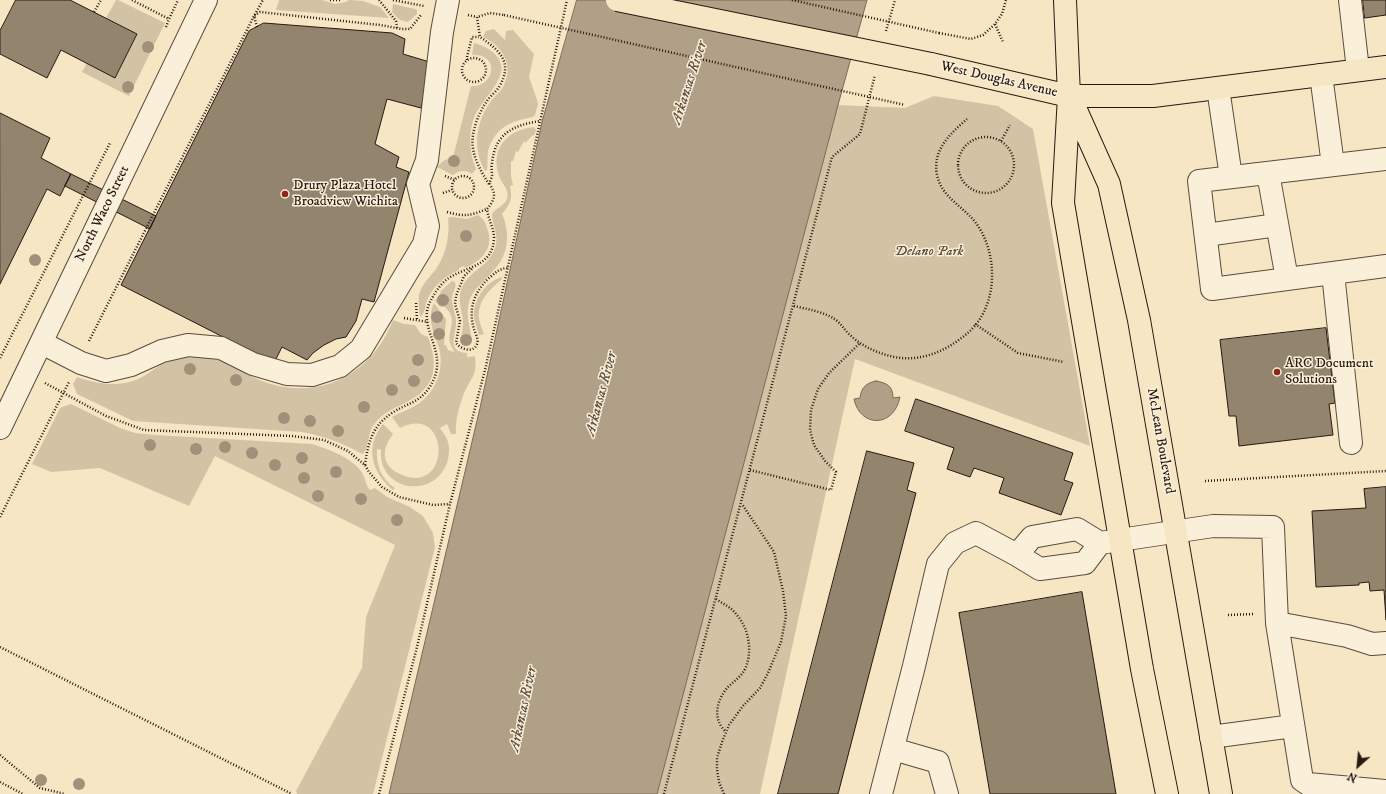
<!DOCTYPE html>
<style>
body{margin:0}
#map{position:relative;width:1386px;height:794px;overflow:hidden;background:#f7e6c3;font-family:"IM FELL DW Pica",serif}
canvas{display:block}
.north{position:absolute;left:1338px;top:746px;width:40px;height:40px;-webkit-text-stroke:3px #faefd8;paint-order:stroke;rotate:207deg;font-size:11px;font-weight:700;line-height:16px;text-align:center;color:#261912}
.north::after{content:'';display:block;margin:auto;width:14px;height:18px;background:#261912;clip-path:polygon(50% 0,100% 100%,50% 72%,0 100%)}
</style>
<div id="map">
<canvas width="1386" height="794"></canvas>
<div class="north">N</div>
</div>
<script>
const c = document.querySelector('canvas').getContext('2d');
c.lineJoin = 'round';
function fill(path, color) { c.fillStyle = color; c.fill(path, 'evenodd'); }
function stroke(path, color, width, dash) { c.strokeStyle = color; c.lineWidth = width; c.lineCap = dash ? 'butt' : 'round'; c.setLineDash(dash || []); c.stroke(path); }
function write(font, color, halo, rows, align = 'center') {
  c.font = font + ' "IM FELL DW Pica",serif'; c.lineWidth = 3; c.setLineDash([]); c.textBaseline = 'middle'; c.strokeStyle = halo; c.fillStyle = color; for (const [text, x, y, turn = 0] of rows) {
    c.save(); c.translate(x, y); c.rotate((+turn || 0) * Math.PI / 180); c.textAlign = isNaN(turn) ? turn : align; if (halo) c.strokeText(text, 0, 0); c.fillText(text, 0, 0); c.restore();
  }
}
fill(new Path2D(`
 M116,0H118L165,23L129,96L82,72L87,63L115,77L137,34L106,18Z
 M279,0H322L335,4L346,2L349,0L363,1L380,7L389,18L276,10Z
 M393,4L415,9L417,10V14L408,22L400,20L392,12Z
 M494,29L505,40L506,31L513,30L534,54L529,77L537,100L538,104L535,115L533,117C511,121 495,127 488,151C487,157 488,164 487,170L485,171C473,150 475,124 489,104C493,97 501,92 504,85C514,64 502,46 483,37L486,31Z
 M474,43C493,48 510,62 497,82C491,94 481,103 475,115C468,131 469,153 476,169L472,174C465,169 459,171 453,175L437,167L443,161L453,157L471,86C489,88 499,65 484,57C480,55 476,55 472,55Z
 M934,96L998,106L1033,129L1090,446L855,359L760,794H657L838,105L905,108Z
 M534,127L536,130L534,136L533,135L525,143L524,141L518,152L516,151L513,161H511V176L513,185L510,186C513,198 510,205 502,214C511,234 508,256 493,271C484,282 473,288 469,302C465,316 471,328 472,342L468,346H466L460,342C461,336 463,330 463,323C463,312 457,302 461,290C468,269 492,267 496,244C498,233 492,224 492,214C496,208 504,206 507,199C510,190 502,184 499,176C490,148 507,130 534,127Z
 M478,215C484,219 485,222 487,228C495,247 482,261 465,268L464,266L459,268V270C443,277 432,287 426,303C425,309 425,313 420,317C419,310 418,303 419,295C422,284 429,278 436,269C446,254 450,236 448,218L452,217L467,219Z
 M502,277L501,280C489,290 477,302 479,319C480,324 482,329 484,334L479,335C477,328 474,321 474,313C475,297 486,282 502,277Z
 M452,281L455,282C457,287 452,293 452,299C452,307 456,314 456,321C457,333 445,352 467,353V357L475,356C477,375 473,375 465,391C460,403 455,420 456,434H451L447,424L440,428C443,433 447,437 448,442C450,449 449,456 447,463C433,500 378,491 381,450L377,449C376,465 381,479 395,488L393,490C372,473 364,447 383,424L393,434C382,449 380,465 400,474C452,498 451,402 400,428L392,417C402,411 413,409 422,401C438,388 445,364 438,345C433,331 427,318 434,303L446,319L444,345H446L448,350L454,352C453,349 451,346 450,343C447,329 459,321 445,307H440L435,301L442,290Z
 M393,320L404,324L415,325L421,334L428,337C439,367 436,388 405,403C393,409 384,412 375,423C367,432 370,446 363,454L360,453C341,442 323,436 302,432L133,421L77,394L73,384L77,377C99,385 123,388 144,376C149,373 154,369 159,366C169,360 184,356 195,356C223,355 245,377 271,384C325,400 374,370 393,320Z
 M71,404L120,428L135,433L155,435L312,444C328,449 350,457 361,471C365,476 366,487 370,490L375,488L387,497L410,507L423,516L433,533L435,547L373,794H297L296,791L362,668L366,617L395,545L215,456L189,506L100,468L51,472L32,464L60,408Z`), '#d3c3a5');
const water = new Path2D(`
 M577,0H867L838,105L657,794H389L480,408L542,122Z
 M876,381C887,383 893,386 893,398L900,397C894,428 860,428 854,399L860,398C861,388 866,383 876,381Z`);
fill(water, '#b0a087');
stroke(water, '#796a58', 1);
const building = new Path2D(`
 M16,0H70L137,34L115,78L61,50L47,78L0,54V31Z
 M1363,0H1386V15L1365,18Z
 M264,23L392,33L405,39L403,54L433,63L421,108L387,99L375,144L399,157L396,167L409,172L374,302L362,299L356,321L346,337L336,339L324,345L313,353L307,360L282,347L274,363L121,285L249,31Z
 M0,113L50,138L41,158L71,174L60,196L47,189L0,284Z
 M71,174L156,216L150,229L65,186Z
 M1326,328L1335,403L1329,404L1333,435L1239,446L1236,416H1229L1220,340Z
 M916,399L1073,453L1064,480L1073,483L1061,515L999,493L1004,478L974,468L970,477L947,469L954,448L905,431Z
 M867,451L914,463L907,490L916,493L838,794H778Z
 M1386,487V620L1384,590L1370,591L1369,582L1359,583V585L1316,587L1312,511L1366,508L1364,489Z
 M1082,592L1116,794H990L959,613Z`);
fill(building, '#93846e');
stroke(building, '#261912', 1);
const minor = new Path2D(`
 M1350,0L1358,70
 M1321,75L1333,165
 M1218,88L1231,177
 M1386,159L1199,181L1212,289L1386,266
 M1268,173L1287,279
 M1206,235L1277,225
 M1333,273L1351,443
 M42,343L81,363L106,371L131,365L162,351L188,345L221,348L253,364L287,374L312,375L340,366L361,349L424,244L428,226L418,184L427,160L442,32L448,0
 M0,428L206,0
 M1100,543L1085,563L1040,569L1017,555L1032,537L1077,529L1100,543L1213,526L1273,527L1277,623L1347,636L1372,644L1386,643
 M1277,623L1302,780L1308,784L1386,791
 M1211,737L1293,726
 M893,749L938,762L947,794
 M881,794L914,666L938,564L955,543L976,533L1017,555`);
const major = new Path2D(`
 M1065,0L1069,96L1063,203L1142,669L1167,794
 M931,64L1069,96H1153L1386,67
 M1071,99L1109,184L1139,320L1221,794`);
stroke(minor, '#5a4c3e', 24);
stroke(major, '#261912', 24);
stroke(new Path2D(`
 M132,0L169,19L178,0
 M330,0H341
 M379,0L396,21L397,28
 M393,0L424,6
 M94,12L101,0
 M468,15L477,17
 M995,24L1003,42
 M166,27L169,19
 M257,27L254,16L260,12L380,25L402,29H410L421,15
 M886,31L895,0
 M939,33L971,39L983,35L995,24L1002,14L1006,0
 M462 70a12 12 0 1 1 24 0a12 12 0 1 1-24 0Z
 M467,60V57L472,37H479
 M958 165a28 28 0 1 1 56 0a28 28 0 1 1-56 0Z
 M1001,141L1010,125
 M445,176L455,180
 M452 187a11 11 0 1 1 22 0a11 11 0 1 1-22 0Z
 M489,184C480,170 470,153 473,135C475,123 480,111 487,101C490,96 496,92 499,87C514,62 499,50 480,37L477,17L490,13L504,15
 M443,193L452,190
 M447,212C465,217 469,216 487,209
 M472,269L464,276L456,296L455,304L460,321L456,343C461,349 473,354 477,344C479,339 475,333 474,329C468,309 474,292 489,278C495,273 500,268 508,268
 M416,303L417,320
 M794,306C807,309 825,312 836,320C841,324 844,329 849,334C861,346 877,353 894,357C920,362 944,352 964,336C998,311 1000,256 976,223C963,206 942,198 937,175C932,150 950,134 967,119
 M404,318L428,322
 M975,324L1018,353L1064,362
 M89,341L254,16L263,0
 M0,358L110,143
 M45,383L106,416L144,430L292,436L324,440L348,451L355,457L365,465L369,472L382,487L399,497L433,505L450,504
 M365,465C368,443 372,426 392,413C405,404 419,403 429,388C452,354 418,332 429,304C433,296 438,287 445,281C462,266 493,269 494,238C494,228 488,219 487,209C492,203 496,197 493,190C492,188 490,185 490,184C489,182 492,178 492,175C492,171 491,167 492,163C495,133 514,125 540,121
 M750,470L831,490L836,472L825,461L814,445L810,430L811,410L818,389L829,373L860,343
 M1205,481L1386,471
 M0,517L69,382
 M716,599C723,604 731,607 736,614C749,628 753,652 745,669C741,677 734,681 728,687C720,696 714,710 719,722C720,725 723,729 726,732
 M1228,615L1254,614
 M0,647L292,794
 M0,755L40,788L65,794
 M0,782L23,794
 M379,794L417,647L450,504L486,366L567,0
 M664,794L832,157L860,134L875,75
 M724,794L719,782L717,769V758L722,742L729,725L743,706L760,688L768,673L781,642L786,616L783,591L774,552L742,504`), '#261912', 2.5, [1, 2]);
stroke(minor, '#faefd8', 22);
stroke(major, '#f7e6c3', 22);
const majorBridge = new Path2D(`
 M617,0L931,64`);
stroke(majorBridge, '#261912', 24, []);
stroke(new Path2D(`
 M792,0L939,33
 M504,15L905,105`), '#261912', 2.5, [1, 2]);
stroke(majorBridge, '#f7e6c3', 22);
c.fillStyle = '#a1917a';
for (const [x, y] of [
 [148,47],
 [128,87],
 [454,161],
 [466,236],
 [35,260],
 [443,300],
 [437,317],
 [439,334],
 [466,340],
 [418,360],
 [190,369],
 [236,380],
 [414,381],
 [392,390],
 [364,407],
 [284,418],
 [310,421],
 [338,431],
 [150,445],
 [225,447],
 [196,449],
 [252,453],
 [302,458],
 [275,465],
 [336,472],
 [304,478],
 [318,496],
 [361,499],
 [397,520],
 [41,780],
 [79,784]
]) { c.beginPath(); c.arc(x, y, 6, 0, 2 * Math.PI); c.fill(); }
for (const [x, y, r, color] of [
 [285,194,4,"#8f2418"],
 [1277,372,4,"#8f2418"]
]) { const dot = new Path2D(); dot.arc(x, y, r, 0, 2 * Math.PI); c.fillStyle = color; c.fill(dot); stroke(dot, '#faefd8', 1.5); }
write('14px', '#261912', '#faefd8', [
 ["West Douglas Avenue",999,80,13],
 ["North Waco Street",103,214,-64],
 ["McLean Boulevard",1160,441,80]
]);
write('14px', '#261912', '#faefd8', [
 ["Drury Plaza Hotel",293,186],
 ["Broadview Wichita",293,202],
 ["ARC Document",1285,364],
 ["Solutions",1285,380]
], 'left');
write('italic 14px', '#5a4c3e', '#faefd8', [
 ["Delano Park",929,252]
]);
write('italic 15px', '#5d4f41', '#faefd8', [
 ["Arkansas River",690,83,-72],
 ["Arkansas River",602,394,-75],
 ["Arkansas River",524,709,-78]
]);
</script>
